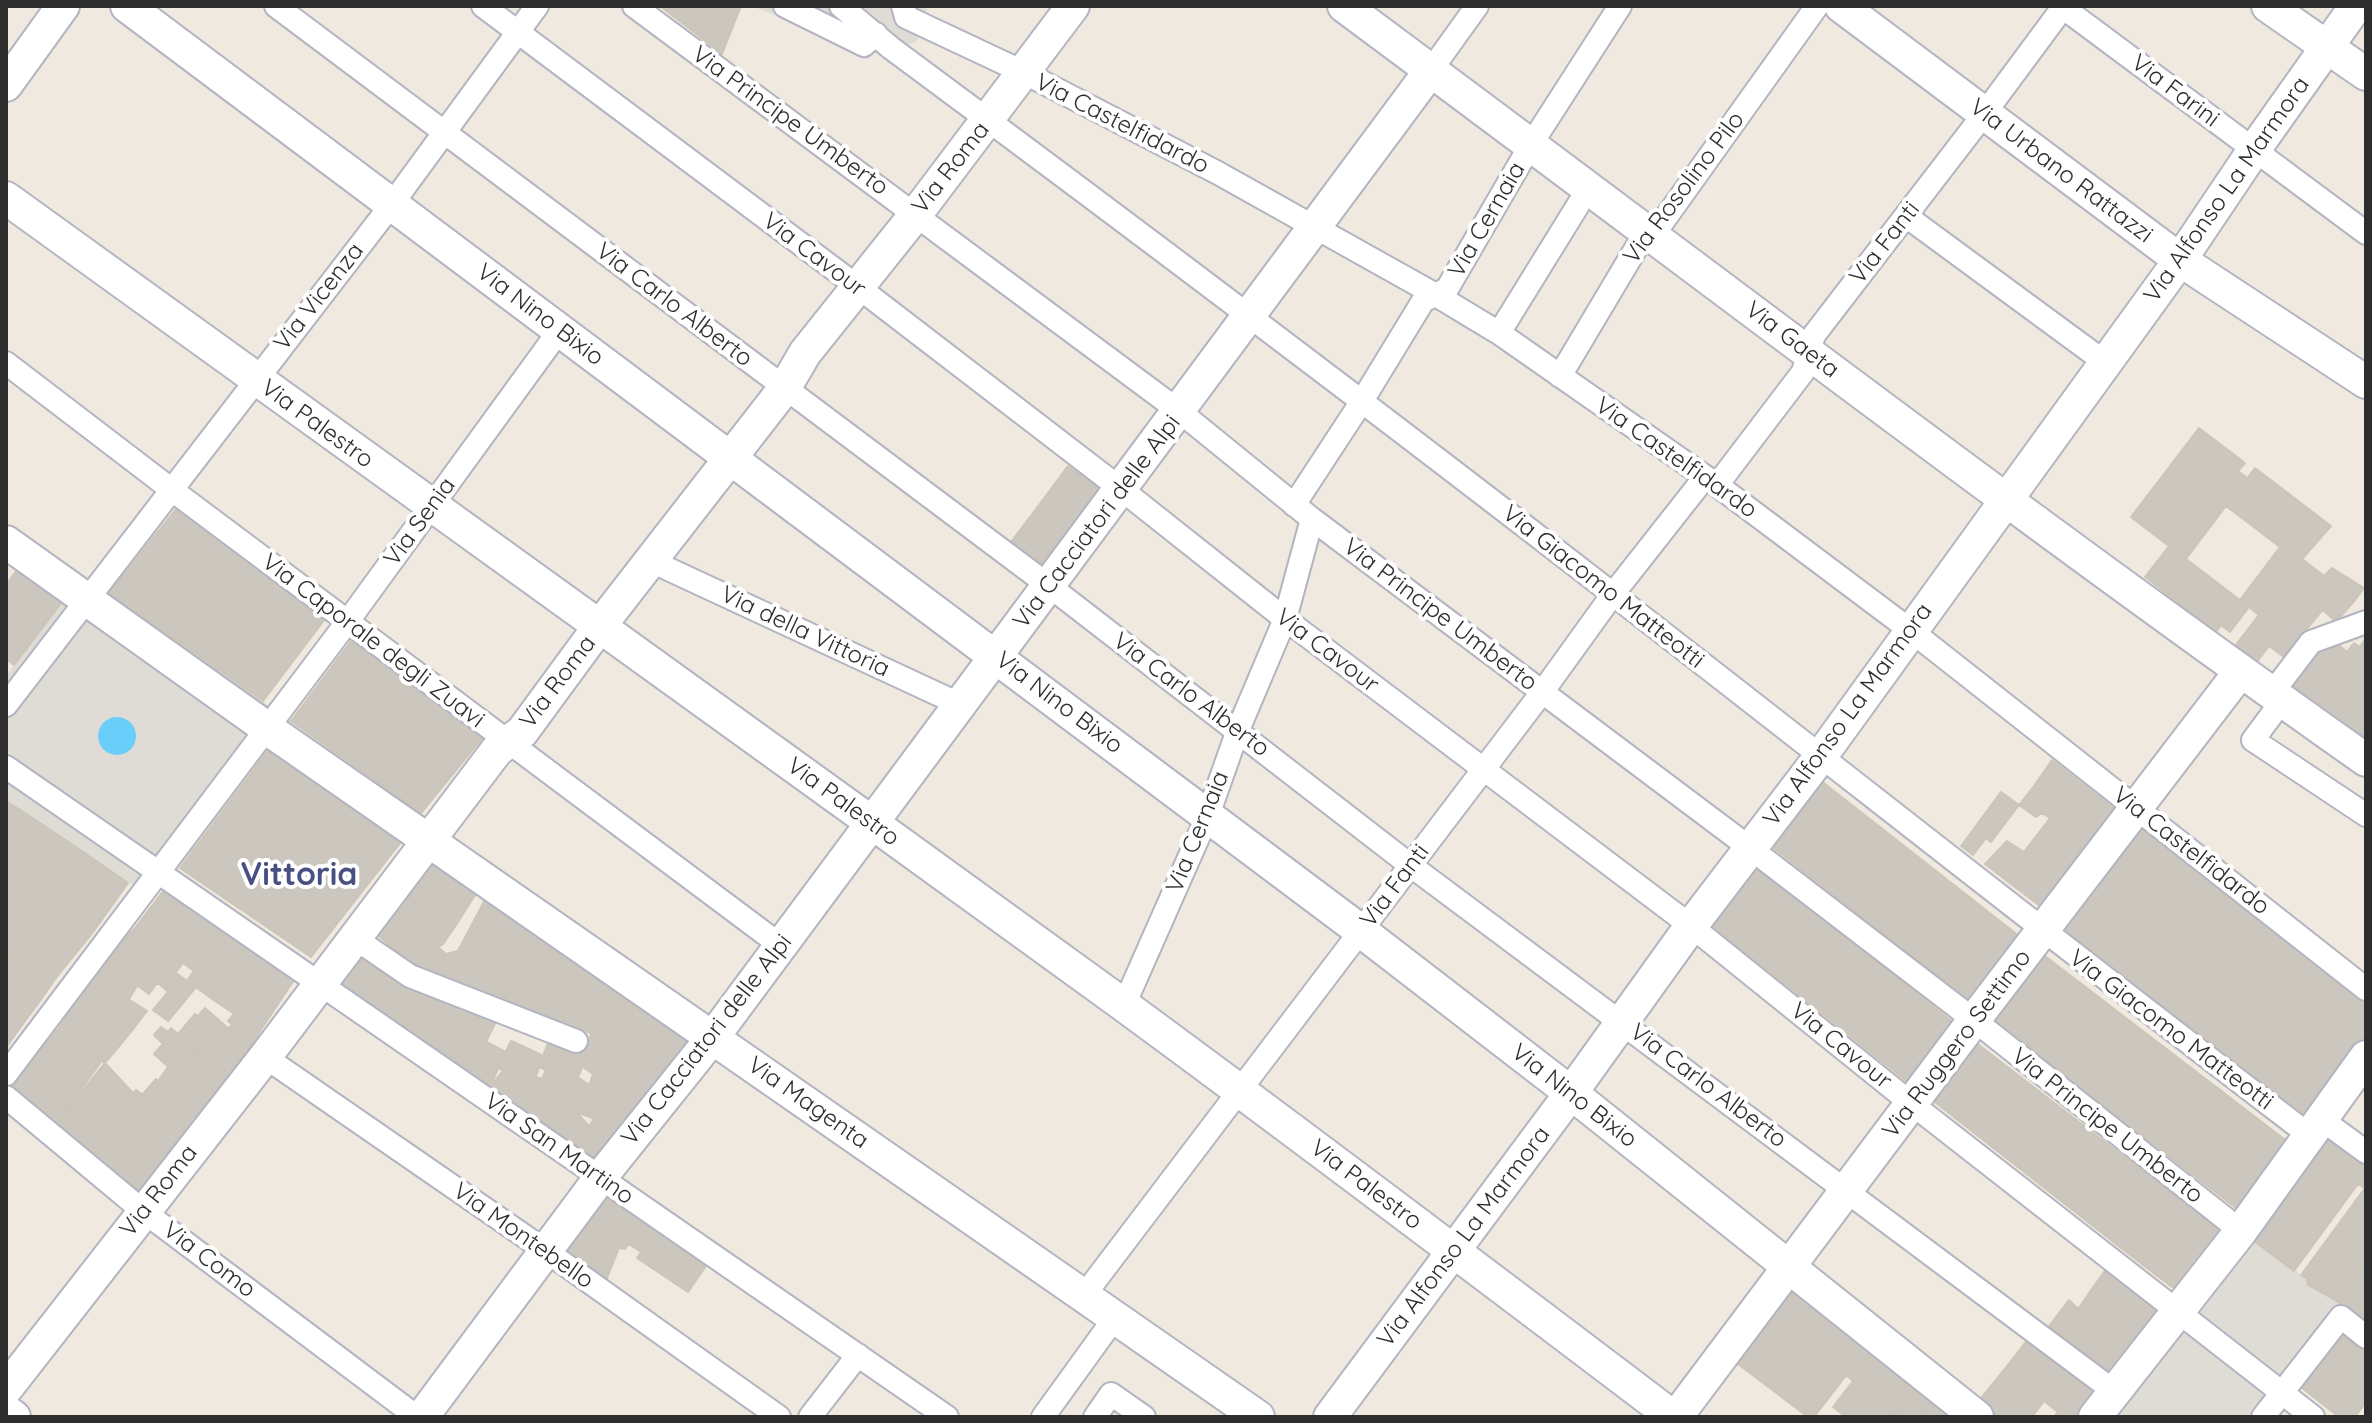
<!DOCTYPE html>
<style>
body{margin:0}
#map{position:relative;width:2372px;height:1423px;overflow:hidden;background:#f0e9df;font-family:Quicksand,sans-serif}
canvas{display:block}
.frame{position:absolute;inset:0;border:8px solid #2d2d2d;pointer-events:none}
</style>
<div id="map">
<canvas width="2372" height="1423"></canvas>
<div class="frame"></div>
</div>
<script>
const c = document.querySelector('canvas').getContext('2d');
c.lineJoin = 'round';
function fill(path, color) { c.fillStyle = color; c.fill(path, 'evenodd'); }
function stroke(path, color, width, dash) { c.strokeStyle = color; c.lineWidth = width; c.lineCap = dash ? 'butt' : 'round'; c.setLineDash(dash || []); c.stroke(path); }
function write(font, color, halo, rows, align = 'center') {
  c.font = font + ' Quicksand,sans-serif'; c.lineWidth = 8; c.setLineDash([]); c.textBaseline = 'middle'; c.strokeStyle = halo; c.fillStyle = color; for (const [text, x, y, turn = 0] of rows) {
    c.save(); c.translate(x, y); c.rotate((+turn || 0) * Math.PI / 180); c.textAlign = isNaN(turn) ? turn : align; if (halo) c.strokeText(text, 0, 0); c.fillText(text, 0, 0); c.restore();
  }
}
fill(new Path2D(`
 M751,6H926L927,11L921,35L915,43L876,51L869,59L779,16Z
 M82,576L291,721L164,890L128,883L6,801V676Z
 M2228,1221L2307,1279L2309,1285L2322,1294L2328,1295L2358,1317L2280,1417H2080Z`), '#dfdcd6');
fill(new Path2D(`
 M98 736a19 19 0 1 1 38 0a19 19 0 1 1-38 0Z`), '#69cefa');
const building = new Path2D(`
 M660,6H741L722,54Z
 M2199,428L2245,463L2238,471L2247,478L2186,559L2131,517Z
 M1068,466L1102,491L1070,534L1036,509Z
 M2255,468L2331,526L2302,559L2259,615L2240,600L2280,547L2226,506Z
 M176,509L325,619L263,701L109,593Z
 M1036,509L1070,534L1045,567L1011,542Z
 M2169,546L2249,607L2230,632L2221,625L2216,632L2145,577Z
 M2302,559L2324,576L2256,663L2235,646Z
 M2332,568L2364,588L2355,600L2324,576Z
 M17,570L62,602L14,665L6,659V585Z
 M2324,576L2336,585L2327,594L2332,598L2284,657L2269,646Z
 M2336,585L2355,600L2336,622L2322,609L2332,598L2327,594Z
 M2366,638V742L2290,690L2322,648L2335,642L2347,652L2354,643L2360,647Z
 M351,641L483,737L421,813L291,721Z
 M270,748L404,838L311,957L180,868Z
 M2052,760L2119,812L2100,837L2034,786Z
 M1820,780L2019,936L1969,1001L1770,845Z
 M2034,786L2100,837L2044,909L1985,864L2007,841L2024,852L2050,818L2042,813L2036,817L2019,805Z
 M2001,792L2019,805L1991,842L1986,838L1973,855L1961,846Z
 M6,801L25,813L6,840Z
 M25,813L76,847L14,935L21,940L7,965L6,840Z
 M2138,824L2366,1003V1036L2306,1117L2060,927Z
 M76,847L128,883L93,932L42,895Z
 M434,858L479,889L454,928L404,894Z
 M1756,864L1954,1023L1910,1084L1710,924Z
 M164,890L222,929L194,971L135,928Z
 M404,894L454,928L443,944L433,951L428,947L425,950L418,944L414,949L395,936L401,928L387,917Z
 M488,894L529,920L487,998L434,975L446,954L458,951Z
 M42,895L93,932L58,975L18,945L21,940L14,935Z
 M387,917L401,928L395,936L414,949L418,944L425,950L428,947L433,951L438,947L446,954L434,975L418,969L375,933Z
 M529,920L544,933L503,1003L488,996Z
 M135,928L183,963L164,988L113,950Z
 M222,929L247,944L215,1001L187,981Z
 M544,933L555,942L516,1004L505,1000Z
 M555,942L597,970L560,1024L516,1004Z
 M247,944L296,977L260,1031L215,1001Z
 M18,945L58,975L40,1001L6,980V964Z
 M363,948L417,986L390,1025L337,986Z
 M113,950L157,983L149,994L104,961Z
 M2041,953L2288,1142L2236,1208L1990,1018Z
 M104,961L137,986L129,999L94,977Z
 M597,970L614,982L578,1030L560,1024Z
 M176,973L196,987L168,1021L153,1010L168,992L164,988Z
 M94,977L147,1011L134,1028L82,993Z
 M6,980L40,1001L25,1021L6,1007Z
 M614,982L624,990L592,1033L578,1030Z
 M417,986L432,991L401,1032L390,1025Z
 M624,990L639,999L609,1039L592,1033Z
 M432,991L449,999L417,1043L401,1032Z
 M82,993L134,1028L105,1063L58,1029Z
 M449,999L468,1003L433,1052L417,1043Z
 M639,999L652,1008L629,1037L616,1029Z
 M468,1003L483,1010L449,1061L433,1052Z
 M6,1007L25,1021L7,1046L6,1045Z
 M205,1008L229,1029L224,1035L228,1037L215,1052L212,1050L206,1058L179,1033L195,1014L198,1016Z
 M652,1008L694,1040L654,1096L601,1062L609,1039L616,1029L629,1037Z
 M483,1010L499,1015L486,1042L463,1071L449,1061Z
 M234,1014L260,1031L254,1041L228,1021Z
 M232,1024L254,1041L229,1075L206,1058L212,1050L215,1052L228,1037L224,1035Z
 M161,1027L168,1032L171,1028L198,1050L187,1062L182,1059L173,1071L154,1054L163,1044L154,1035Z
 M58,1029L101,1062L55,1125L8,1089Z
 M592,1033L609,1039L593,1074L583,1067L588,1049L584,1048Z
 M551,1035L588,1049L580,1073L543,1056Z
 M511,1041L529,1049L504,1101L489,1088L503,1071L498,1067Z
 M486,1042L506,1052L489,1088L463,1071Z
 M1975,1042L2169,1191L2157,1206L2175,1219L2168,1228L2160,1222L2149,1238L2154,1242L2139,1262L1931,1099Z
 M529,1049L543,1056L535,1079L518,1109L504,1101Z
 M198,1050L229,1075L199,1114L158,1081L168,1067L173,1071L182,1059L187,1062Z
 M543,1056L580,1073L568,1093L582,1105L576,1112L589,1126L573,1148L518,1109L536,1077L542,1079L546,1070L539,1067Z
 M601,1062L654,1096L643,1111L593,1074Z
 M105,1063L133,1093L111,1121L119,1125L91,1159L55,1125Z
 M593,1074L643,1111L634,1124L586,1093Z
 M578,1077L589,1085L586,1093L634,1124L626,1130L576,1112L582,1105L568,1093Z
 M156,1079L199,1114L188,1128L142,1095Z
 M136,1090L188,1128L138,1192L91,1159L119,1125L111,1121Z
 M594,1119L626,1130L597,1172L571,1152Z
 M2329,1131L2366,1158V1173L2294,1271L2250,1238Z
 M2366,1173V1258L2335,1300L2308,1285L2307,1279L2301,1275L2365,1188L2358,1184Z
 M2169,1191L2221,1231L2176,1290L2139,1262L2154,1242L2149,1238L2160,1222L2168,1228L2175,1219L2157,1206Z
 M606,1193L657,1229L641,1252L629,1244L625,1249L619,1248L605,1283L564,1255Z
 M657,1229L708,1263L688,1292L637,1258Z
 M2366,1258V1323L2335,1300Z
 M2106,1269L2160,1310L2112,1375L2049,1326L2069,1300L2078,1309Z
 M1791,1287L1874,1351L1857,1374L1851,1369L1814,1417H1808L1734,1361Z
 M2344,1335L2366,1352V1402L2355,1417H2339L2302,1388Z
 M2028,1339L2041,1349L2017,1380L2004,1370Z
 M2041,1349L2098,1394L2080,1417H2054L2058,1412L2017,1380Z
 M1874,1351L1919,1386L1892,1417L1884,1413L1881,1417H1846L1833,1407L1853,1381L1846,1375L1851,1369L1857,1374Z
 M2004,1370L2044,1401L2032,1417H1997L1978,1402Z
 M1919,1386L1934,1398L1918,1417H1892Z
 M1934,1398L1958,1417H1918Z`);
fill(building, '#cbc6be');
stroke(building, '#ccc5b8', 2);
const street = new Path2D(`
 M276,6L1048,585L1410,865L2115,1392
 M483,6L858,287L1121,489L1285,619L1691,926L1912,1104L2313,1417
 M634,6L1179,411L1312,519L1750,848L1974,1020L2241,1231
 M785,6L864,45L876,34
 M841,6L891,48C1134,228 1375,410 1614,595C1846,775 2076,957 2309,1135
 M903,6L906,17L1023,72L1218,173L1436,295L1499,333L1717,485L1910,630L2366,989
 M2061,6L2366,233
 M1431,70L1477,6
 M1906,216L2106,363
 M1499,333L1588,189
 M6,363L172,490L780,945
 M1560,376L1641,240L1659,227L1817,6
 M1717,485L1803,372L1814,335L1984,114L2064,6
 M1294,505L1362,401L1423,301L1447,289L1530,146L1620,6
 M651,561L959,704
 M2272,693L2311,642L2366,622
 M2282,701L2253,740L2366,815
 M6,705L392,204L537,6
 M6,767L947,1417
 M356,939L410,976L576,1041
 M1124,1005L1208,815L1238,730L1285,619L1312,519
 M265,1057L546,1251L779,1417
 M6,1074L348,621L559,331
 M6,1097L143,1211L417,1417
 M2321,1119L2366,1152
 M1085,1294L1543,691L1613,594L1705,477
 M810,1417L858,1355
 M1043,1417L1116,1316
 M1095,1417L1111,1394L1144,1417
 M2263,1417L2341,1317L2366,1337`);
const secondary = new Path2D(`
 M127,6L1361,931L1571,1093L1977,1417
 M1344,6C1684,258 2020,516 2366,760
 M1841,6L2180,260L2366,382
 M2268,6L2366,74
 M6,85L63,6
 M6,198C377,469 753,735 1125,1006C1309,1141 1491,1279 1673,1417
 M6,542L278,736L1258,1417
 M6,1389L265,1057L497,750L522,732L599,627L784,389L805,353L916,214L1073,6
 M6,1411L14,1417
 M422,1417L600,1178L713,1037L1431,70
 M1330,1417L1571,1093L1691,926L1821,756L2180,260L2254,150L2356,6
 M1676,1417L1974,1020L2240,672
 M2095,1417L2241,1231L2366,1057`);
stroke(street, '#b3b4c2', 26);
stroke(secondary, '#b3b4c2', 36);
stroke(street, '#fff', 22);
stroke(secondary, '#fff', 32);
write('24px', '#2d2d2d', '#fff', [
 ["Via Farini",2175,91,37],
 ["Via Principe Umberto",790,121,36],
 ["Via Castelfidardo",1122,124,27],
 ["Via Roma",951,168,-52],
 ["Via Urbano Rattazzi",2061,171,37],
 ["Via Rosolino Pilo",1684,188,-53],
 ["Via Alfonso La Marmora",2227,190,-55],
 ["Via Cernaia",1487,220,-60],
 ["Via Fanti",1885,243,-52],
 ["Via Cavour",814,255,37],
 ["Via Vicenza",319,297,-52],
 ["Via Carlo Alberto",674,305,37],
 ["Via Nino Bixio",540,315,37],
 ["Via Gaeta",1792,340,37],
 ["Via Palestro",317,424,36],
 ["Via Castelfidardo",1676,458,35],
 ["Via Senia",420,522,-54],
 ["Via Cacciatori delle Alpi",1097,522,-53],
 ["Via Giacomo Matteotti",1603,587,38],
 ["Via Principe Umberto",1440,615,37],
 ["Via della Vittoria",805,632,25],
 ["Via Caporale degli Zuavi",373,641,37],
 ["Via Cavour",1327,651,37],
 ["Via Roma",558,682,-53],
 ["Via Carlo Alberto",1191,695,37],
 ["Via Nino Bixio",1059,703,37],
 ["Via Alfonso La Marmora",1848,715,-54],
 ["Via Palestro",843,802,36],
 ["Via Cernaia",1198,832,-68],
 ["Via Castelfidardo",2191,851,38],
 ["Via Fanti",1395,886,-53],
 ["Via Giacomo Matteotti",2171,1030,37],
 ["Via Cacciatori delle Alpi",707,1040,-52],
 ["Via Ruggero Settimo",1957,1044,-53],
 ["Via Cavour",1841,1046,39],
 ["Via Carlo Alberto",1708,1086,37],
 ["Via Nino Bixio",1574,1096,38],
 ["Via Magenta",808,1103,35],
 ["Via Principe Umberto",2107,1126,38],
 ["Via San Martino",559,1149,35],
 ["Via Palestro",1366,1185,37],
 ["Via Roma",159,1191,-52],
 ["Via Montebello",523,1236,35],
 ["Via Alfonso La Marmora",1464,1237,-53],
 ["Via Como",209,1260,37]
]);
write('bold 32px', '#485083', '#fff', [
 ["Vittoria",299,875]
]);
</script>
